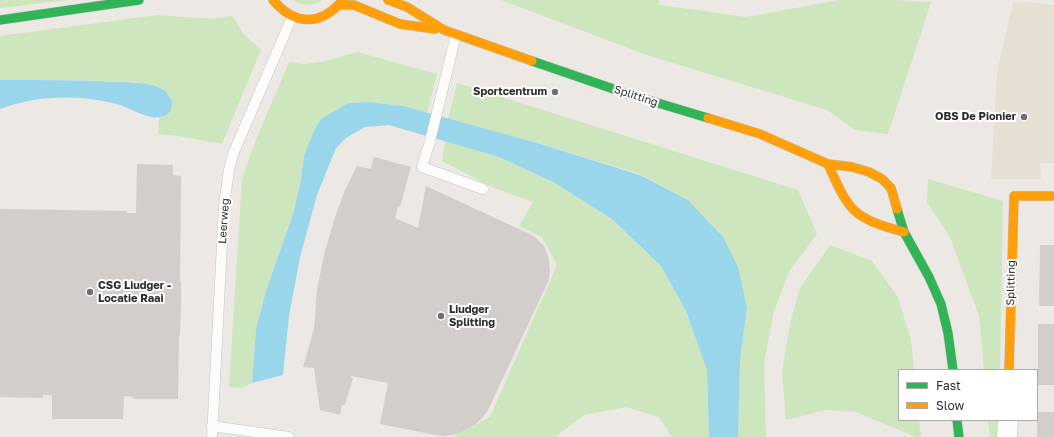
<!DOCTYPE html>
<style>
body{margin:0}
#map{position:relative;width:1054px;height:437px;overflow:hidden;background:#ece8e4;font-family:"Golos Text",sans-serif}
canvas{display:block}
.legend{position:absolute;left:898px;top:369px;width:140px;height:52px;box-sizing:border-box;background:#fff;border:1px solid #ababab;margin:0;padding:5px 7px;list-style:none;font-size:12px;color:#2e2e2e}
.legend li{display:flex;align-items:center;gap:8px;height:20px}
.legend b{width:20px;border:1px solid #ababab}
</style>
<div id="map">
<canvas width="1054" height="437"></canvas>
<ul class="legend">
<li><b style="height:5px;background:#30b455"></b>Fast</li>
<li><b style="height:5px;background:#ff9f0a"></b>Slow</li>
</ul>
</div>
<script>
const c = document.querySelector('canvas').getContext('2d');
c.lineJoin = 'round';
function fill(path, color) { c.fillStyle = color; c.fill(path, 'evenodd'); }
function stroke(path, color, width, dash) { c.strokeStyle = color; c.lineWidth = width; c.lineCap = dash ? 'butt' : 'round'; c.setLineDash(dash || []); c.stroke(path); }
function write(font, color, halo, rows, align = 'center') {
  c.font = font + ' "Golos Text",sans-serif'; c.lineWidth = 4; c.setLineDash([]); c.textBaseline = 'middle'; c.strokeStyle = halo; c.fillStyle = color; for (const [text, x, y, turn = 0] of rows) {
    c.save(); c.translate(x, y); c.rotate((+turn || 0) * Math.PI / 180); c.textAlign = isNaN(turn) ? turn : align; if (halo) c.strokeText(text, 0, 0); c.fillText(text, 0, 0); c.restore();
  }
}
fill(new Path2D(`
 M1027,2L1054,5V163H1040L1041,179H991L997,72L1013,3Z`), '#e6e0d3');
fill(new Path2D(`
 M0,0H68L0,8Z
 M293,0H323C313,6 303,7 293,0Z
 M501,0H659L660,5L746,17L840,0H890L931,2L888,134L855,130L827,110L647,55Z
 M158,15L212,19L230,16L233,17L243,33L261,50L222,144L178,136L158,134L159,117L164,116L137,82L79,80H0V36Z
 M357,52L437,74L427,113L403,106L368,102L349,103L304,156L300,185L293,214L266,291L256,329L252,383L242,388L229,387L242,179L253,147L289,62L304,64L326,61Z
 M457,83L798,190L817,234L790,270L774,311L764,363L766,437H738L740,360L747,308L723,237L688,200L640,174L537,143L448,119Z
 M445,141L499,157L553,182L612,219L661,266L686,311L707,370L709,437H672L659,417L626,407L584,415L555,437H453L490,417L557,265L542,237L519,226L533,202L492,187L442,161Z
 M928,179L1003,201L1000,370H984L979,316L950,237L927,202Z
 M830,245L872,261L898,297L911,341L914,370H899V420H919L921,437H916L856,412L826,410L786,420L782,372L790,323L800,288Z
 M988,420H1000L999,437H990Z`), '#cee6be');
fill(new Path2D(`
 M0,80C40,80 79,80 119,82C133,83 147,82 160,88C166,91 170,96 172,102C172,107 171,112 166,115C152,123 133,109 120,105C82,94 37,95 0,109Z
 M368,102L403,106L537,143L640,175L688,200L723,237L738,267L747,308L740,360L738,437H709L707,370L686,311L661,266L612,219L553,182L499,157L389,125L365,127L346,138L336,148L317,195L300,257L289,316L283,375L252,383L256,329L266,291L293,214L300,185L304,156L313,133L321,119L348,103Z`), '#99d6ec');
fill(new Path2D(`
 M374,157L411,167L400,207L398,206L395,218L418,228L426,186L534,236L544,246L549,258L550,273L548,282L488,410L483,417L475,425L458,434L444,436L436,435L380,424L388,383L351,376L350,378H353L345,405H342L340,415L320,410L314,368L303,367L314,329L317,290L325,251L336,214L345,190L357,166L371,169Z
 M137,164L173,165V175L181,176L180,281H181V303L180,335L179,336L178,399H133V397L124,396L123,419H52V395H43V398L0,397V209L127,211L126,213H136Z
 M1040,245H1054V306H1039Z
 M1038,324H1054V385H1038Z
 M1037,412H1054V437H1037Z`), '#d1cecb');
const lane = new Path2D(`
 M456,35L430,141L422,167L483,189
 M212,426L289,437
 M212,437L224,206L229,170L233,154L292,17`);
const street = new Path2D(`
 M1007,437L1008,420`);
const fast = new Path2D(`
 M0,20L139,0
 M532,61L631,95L708,118
 M897,209L904,232L929,277L941,304L948,333L953,370
 M957,420L959,437`);
const slow = new Path2D(`
 M273,0C295,26 321,26 343,0
 M388,0L407,7L444,30L532,61
 M340,5H354L400,24L435,29
 M708,118L760,134L828,164L852,167L869,172L882,179L891,188L897,209
 M828,164C849,211 852,218 904,232
 M1009,370L1014,196H1054`);
stroke(lane, '#c5c4c5', 11);
stroke(street, '#c5c4c5', 21);
stroke(fast, '#c5c4c5', 10);
stroke(slow, '#c5c4c5', 10);
stroke(lane, '#fcfcfb', 10);
stroke(street, '#fcfcfb', 20);
stroke(fast, '#30b455', 9);
stroke(slow, '#ff9f0a', 9);
for (const [x, y, r, color] of [
 [555,92,4,"#706f6e"],
 [1024,117,4,"#706f6e"],
 [90,292,4,"#706f6e"],
 [441,316,4,"#706f6e"]
]) { const dot = new Path2D(); dot.arc(x, y, r, 0, 2 * Math.PI); c.fillStyle = color; c.fill(dot); stroke(dot, '#fff', 1.5); }
write('bold 11px', '#2e2e2e', '#fff', [
 ["Sportcentrum",547,92],
 ["OBS De Pionier",1016,117],
 ["CSG Liudger -",98,286,"left"],
 ["Locatie Raai",98,299,"left"],
 ["Liudger",449,310,"left"],
 ["Splitting",449,323,"left"]
], 'right');
write('11px', '#2e2e2e', '#fff', [
 ["Splitting",636,96,18],
 ["Leerweg",224,221,-86],
 ["Splitting",1011,283,-89]
]);
</script>
